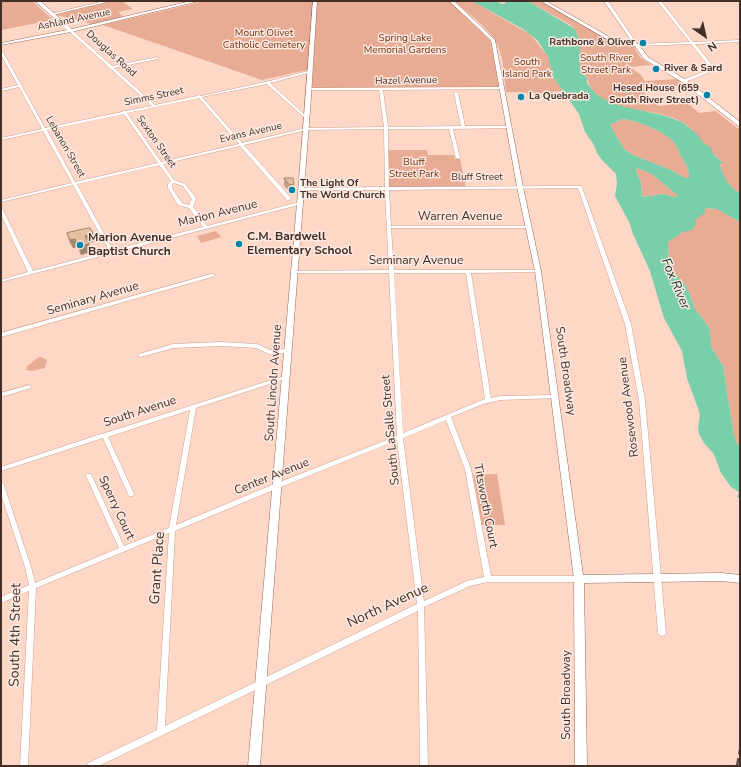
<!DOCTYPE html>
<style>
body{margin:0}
#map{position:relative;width:741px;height:767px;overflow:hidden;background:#fed7c7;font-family:"Nunito Sans",sans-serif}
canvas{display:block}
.frame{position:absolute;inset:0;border:2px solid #412f27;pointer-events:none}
.north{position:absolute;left:685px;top:16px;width:40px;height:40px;-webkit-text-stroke:3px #fde9e1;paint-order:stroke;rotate:146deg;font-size:11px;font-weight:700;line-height:16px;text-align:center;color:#412f27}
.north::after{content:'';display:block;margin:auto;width:14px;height:18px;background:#412f27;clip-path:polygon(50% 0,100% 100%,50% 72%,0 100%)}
</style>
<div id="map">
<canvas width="741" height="767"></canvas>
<div class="frame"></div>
<div class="north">N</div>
</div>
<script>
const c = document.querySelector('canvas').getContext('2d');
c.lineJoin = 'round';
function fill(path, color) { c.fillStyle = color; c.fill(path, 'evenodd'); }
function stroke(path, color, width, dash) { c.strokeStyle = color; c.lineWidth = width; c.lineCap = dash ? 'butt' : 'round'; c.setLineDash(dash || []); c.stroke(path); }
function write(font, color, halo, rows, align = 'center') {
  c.font = font + ' "Nunito Sans",sans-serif'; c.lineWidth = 3; c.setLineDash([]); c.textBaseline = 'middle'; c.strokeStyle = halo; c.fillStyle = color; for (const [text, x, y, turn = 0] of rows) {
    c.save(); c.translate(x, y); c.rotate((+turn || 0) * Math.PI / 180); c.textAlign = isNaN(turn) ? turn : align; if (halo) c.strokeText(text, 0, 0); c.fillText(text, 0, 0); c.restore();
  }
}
fill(new Path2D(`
 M1,1H32L53,20L1,30Z
 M109,1H122L133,9L118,12L125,18L96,25L52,14Z
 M205,1H312L307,70L262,80L103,25Z
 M317,1H449L490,40L499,87L312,88Z
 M454,1H472L531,35L548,57L553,77L563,91L540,93L506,92C504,77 504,60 498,46C491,29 467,13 454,1Z
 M528,1H540L612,42L634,47L640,57L651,65L630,67L641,75L645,81L676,79L685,85L642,91L659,106L686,102L699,113L715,111L740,130V193C730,188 718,172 721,161C715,155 708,150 703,144C697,136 691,127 682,122C656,107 620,115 596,94C591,89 589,84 587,79C585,73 580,72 579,63C579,55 581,50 577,43L579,40L575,29L569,24Z
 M622,119C636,120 667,132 675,144C678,148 679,153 682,158C686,164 690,171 689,178H685L671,170L633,155L624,149L610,125Z
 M386,150H427L428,155H454L455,159H460L466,187L387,188Z
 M637,168L652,174L678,196L674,197L664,194L642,197L641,182L636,171Z
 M704,208L717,209L740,222V450L734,436L723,366L712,348L709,327L695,309L687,287L669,266L668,242L683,232Z
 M216,231L221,237L201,243L197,236Z
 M41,357L47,360L45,368L32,371L26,370L27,366C33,363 35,358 41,357Z
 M497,474L505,525H482L473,475Z`), '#e7ac93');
fill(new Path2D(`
 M472,1H495L502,4L506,3L504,1H528L575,29L579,40L577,43L581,45L579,47C583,59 574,66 587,78V83L596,94L609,102L621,106L666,116L682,122L698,135L703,143L711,148L714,155L722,162L720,165C723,176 729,188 740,193V222L717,209L705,208V213L696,219V224L692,230L683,232L668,242L669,266L687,287L695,309L709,327L712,348L723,366L734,436L740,450V499L737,497L739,492L731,487L721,473L714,454L704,443L699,434L698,428L700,414L687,378L682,351L664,318L650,271L633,234L629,222L615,196L617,184L616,174L602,160L597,153L594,145L585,132L579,114L553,77L548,57L538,41L531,35L521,28ZM622,119C636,120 667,132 675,144C678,148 679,153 682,158C686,164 690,171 689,178H685L671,170L633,155L624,149L610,125ZM637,168L652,174L678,196L674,197L664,194L642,197L641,182L636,171Z`), '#78cfa9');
const street = new Path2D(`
 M105,1H111L52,15L50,14Z
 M604,1H608L637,44L690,42L657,1H661L693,42L740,40V42L695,44L712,65L710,72L685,82H683V80L706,71L708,65L691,44L635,46Z
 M70,30H72L112,66L158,57V59H157L114,68L155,105L197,96L199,95L201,96L274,80L312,70V72L270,83L307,117L308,118L306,119L267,84L202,97L242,143L306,128L384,127L379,90H308L307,89L309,88L504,87V89H503L383,90L388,127L461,126L454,93L456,92L458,93L465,126H510L512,127L510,128L453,129L460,158L458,159L456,158L449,129H388L389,187L580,186L582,187L631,324L645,400L666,633L665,635L662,636L659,635L658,633L639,400L625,324L578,188L389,190L391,226H530L532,227L530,228H391L394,270H538L540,271L538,272L471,273L491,398L500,396L555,395L558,397L557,398L500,400L483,404L451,417L471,469L491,576H579L581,577L582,579L581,581L579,582H488L470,586L424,607L428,766H420L418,611L99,766H87L88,763L157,730L169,533L36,588L28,766H20L29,591L1,603V597L29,585L25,567L1,494V483H3L4,485L31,567L35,583L119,548L86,476L87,474H91L92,476L124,546L169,528L190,410L108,437L134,494L133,496H129L128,494L103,438L1,471V467L101,434H102L105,433L284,376H288L289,377L288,378L196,408L176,525L267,487L397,436L389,273H294L292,272L294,271L389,270L385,190H302L300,189L302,188L385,187L384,129L306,130L244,145L291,198V199L289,200H287L240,146L163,164L174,180L185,184L196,198V199L193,207L207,226L300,202L302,203V204L1,282V280L28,272L1,215V209L3,210L33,271L109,251L73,185L1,202V200L72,183L43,131L1,140V138L42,129L19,87L1,91V89L18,85L1,55V51L3,52L45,128L122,112L124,111H125L152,106L70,32ZM199,98L239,144L161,162L127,113ZM124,114L158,163L75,182L47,130ZM159,165L171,181L168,184V188L178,205L189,208L203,227L113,250L77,184ZM174,183L183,186L192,199L189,205L182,203L172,188V184ZM394,273H466L485,399L480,401L403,433ZM446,420L465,469L484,577L467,581L424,601L403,438ZM397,440L417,604L165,726L175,531L271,491Z
 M211,274H213L215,275V276L1,337V333Z
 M221,342L257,344L270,350L288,349L291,351L288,353L269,354L256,348L221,346L173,348L141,357L138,355L139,354L173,344Z
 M29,385L32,387L31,388L1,397V393Z`);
const secondary = new Path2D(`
 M35,1H40L72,29L191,1H199L71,32L1,45V43L67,30Z
 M313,1H317L311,97L260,766H248L298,192Z
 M449,1H454L495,40L523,187L541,271L583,575L722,573L740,575V583L722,581L584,583L587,766H575L574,579L535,271L517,187L491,40Z
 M541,1H546L620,43L638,44L648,57L686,80L740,122V127L682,82L644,59L635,46L617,45Z`);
stroke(street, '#956b58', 0.5);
stroke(secondary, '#956b58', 1);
fill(street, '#fff');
fill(secondary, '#fff');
stroke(new Path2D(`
 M737,766L740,750`), '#5e483f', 2.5, [8, 4]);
fill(new Path2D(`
 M284,178L294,184L295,192L291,193L284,186Z
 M67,233L95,241L89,243L91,252L81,255L77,247L73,248L69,242Z`), '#c3a487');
fill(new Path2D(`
 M93,233L95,241L87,244L85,236Z
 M75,239L77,247L73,248L70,240Z
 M89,244L91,252L81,255L79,246Z`), '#9f866e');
const building = new Path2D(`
 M284,178H293L294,184L290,185Z
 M90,228L93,233L85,236L89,244L79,246L75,239L70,240L67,233Z`);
fill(building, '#e3bf9d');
stroke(building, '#9f866e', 1);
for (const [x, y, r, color] of [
 [643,43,4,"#0085a7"],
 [656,69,4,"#0085a7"],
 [707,95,4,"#0085a7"],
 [521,97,4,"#0085a7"],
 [292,190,4,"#0085a7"],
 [239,244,4,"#0085a7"],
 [80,245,4,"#0085a7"]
]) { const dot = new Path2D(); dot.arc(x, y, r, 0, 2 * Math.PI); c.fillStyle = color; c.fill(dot); stroke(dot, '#fde9e1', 1.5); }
write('10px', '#412f27', '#fde9e1', [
 ["Ashland Avenue",74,20,-12],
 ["Douglas Road",111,54,42],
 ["Hazel Avenue",406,81,-1],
 ["Simms Street",154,97,-12],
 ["Evans Avenue",251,133,-13],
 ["Sexton Street",156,142,55],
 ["Lebanon Street",65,147,60],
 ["Bluff Street",477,178]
]);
write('10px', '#74300d', '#fde9e1', [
 ["Mount Olivet",264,34],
 ["Catholic Cemetery",264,46],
 ["Spring Lake",405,39],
 ["Memorial Gardens",405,51],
 ["South River",606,59],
 ["Street Park",606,71],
 ["South",527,63],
 ["Island Park",527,75],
 ["Bluff",414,163],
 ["Street Park",414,175]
]);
write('bold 10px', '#412f27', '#fde9e1', [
 ["Rathbone & Oliver",635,43,"right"],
 ["River & Sard",664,69],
 ["Hesed House (659",699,89,"right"],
 ["South River Street)",699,101,"right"],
 ["La Quebrada",529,97],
 ["The Light Of",300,184],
 ["The World Church",300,196]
], 'left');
write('12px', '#412f27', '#fde9e1', [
 ["Marion Avenue",218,214,-14],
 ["Warren Avenue",460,217],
 ["Seminary Avenue",416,261],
 ["Seminary Avenue",93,299,-16],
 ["South Broadway",565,371,82],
 ["South Lincoln Avenue",274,383,-86],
 ["Rosewood Avenue",629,407,-97],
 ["South Avenue",140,412,-18],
 ["South LaSalle Street",391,430,-95],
 ["Center Avenue",272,477,-22],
 ["Titsworth Court",485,506,79],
 ["Sperry Court",116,508,65],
 ["South Broadway",567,695,-90]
]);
write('bold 12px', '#412f27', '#fde9e1', [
 ["C.M. Bardwell",247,237],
 ["Elementary School",247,251],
 ["Marion Avenue",88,238],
 ["Baptist Church",88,252]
], 'left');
write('italic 13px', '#113829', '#fde9e1', [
 ["Fox River",675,284,67]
]);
write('14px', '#412f27', '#fde9e1', [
 ["Grant Place",158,568,-86],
 ["North Avenue",388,606,-25],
 ["South 4th Street",16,635,-89]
]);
</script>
